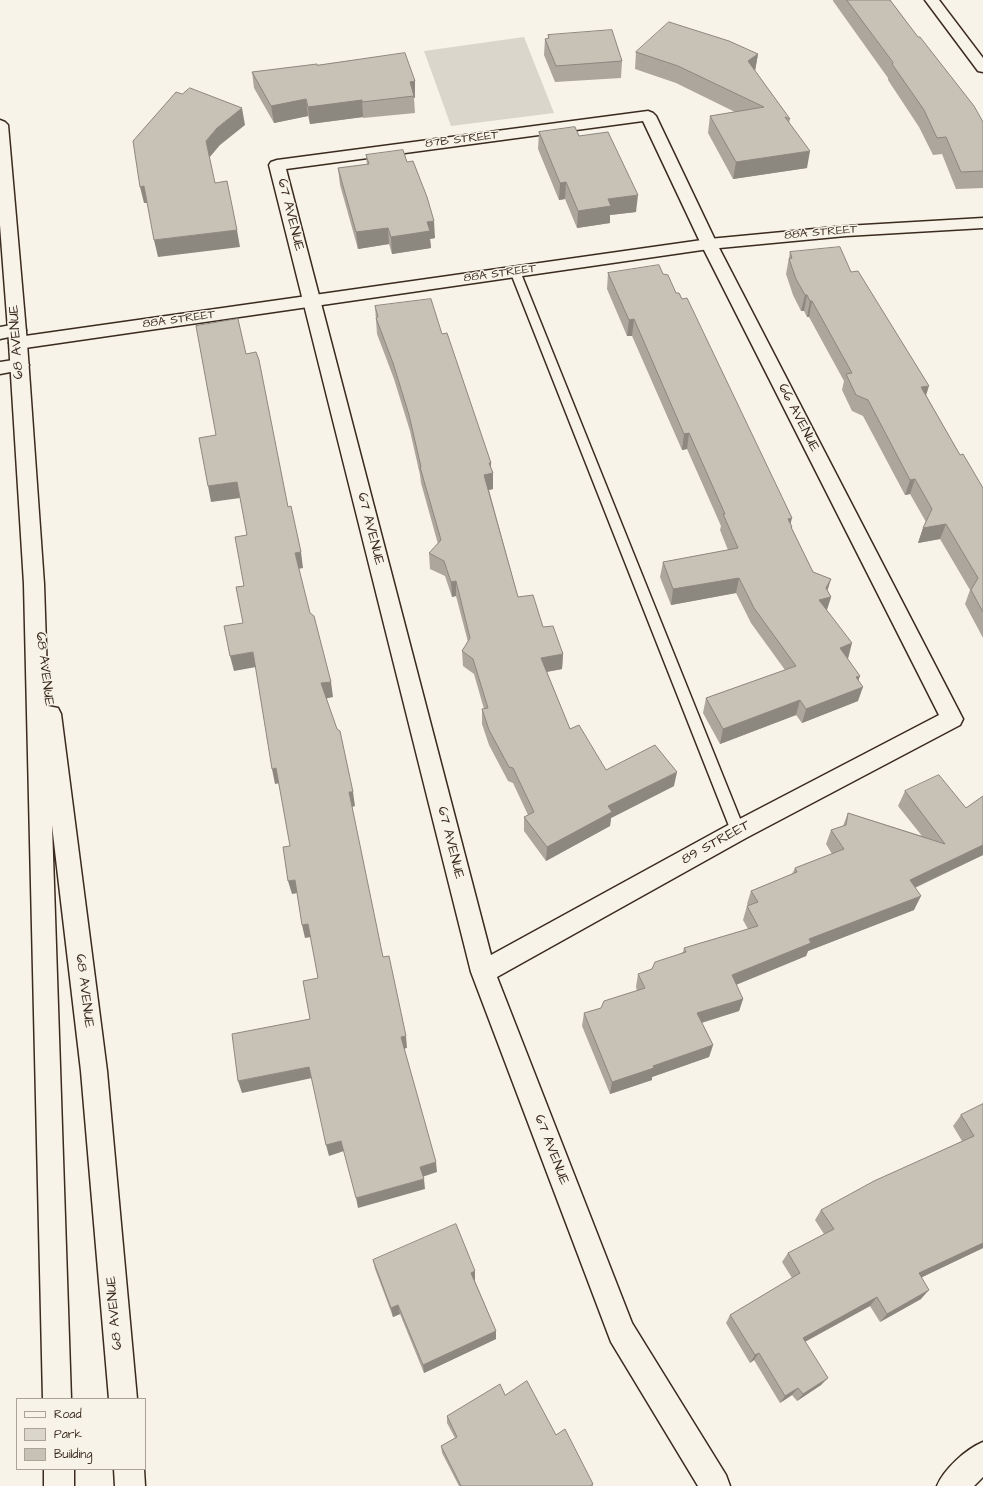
<!DOCTYPE html>
<style>
body{margin:0}
#map{position:relative;width:983px;height:1486px;overflow:hidden;background:#f7f3e8;font-family:"Architects Daughter",sans-serif}
canvas{display:block}
.legend{position:absolute;left:16px;top:1398px;width:130px;height:72px;box-sizing:border-box;background:#f7f3e8;border:1px solid #aca397;margin:0;padding:5px 7px;list-style:none;font-size:12px;color:#3b2a1e}
.legend li{display:flex;align-items:center;gap:8px;height:20px}
.legend b{width:20px;border:1px solid #aca397}
</style>
<div id="map">
<canvas width="983" height="1486"></canvas>
<ul class="legend">
<li><b style="height:5px;background:#f7f3e8"></b>Road</li>
<li><b style="height:11px;background:#dbd6cb"></b>Park</li>
<li><b style="height:11px;background:#c8c1b6"></b>Building</li>
</ul>
</div>
<script>
const c = document.querySelector('canvas').getContext('2d');
c.lineJoin = 'round';
function fill(path, color) { c.fillStyle = color; c.fill(path, 'evenodd'); }
function stroke(path, color, width, dash) { c.strokeStyle = color; c.lineWidth = width; c.lineCap = dash ? 'butt' : 'round'; c.setLineDash(dash || []); c.stroke(path); }
function write(font, color, halo, rows, align = 'center') {
  c.font = font + ' "Architects Daughter",sans-serif'; c.lineWidth = 3; c.setLineDash([]); c.textBaseline = 'middle'; c.strokeStyle = halo; c.fillStyle = color; for (const [text, x, y, turn = 0] of rows) {
    c.save(); c.translate(x, y); c.rotate((+turn || 0) * Math.PI / 180); c.textAlign = isNaN(turn) ? turn : align; if (halo) c.strokeText(text, 0, 0); c.fillText(text, 0, 0); c.restore();
  }
}
fill(new Path2D(`
 M524,37L554,113L451,126L424,51Z`), '#dbd6cb');
const service = new Path2D(`
 M515,268L519,269L520,271L745,831L743,835L738,837L733,835L731,831L510,271L511,269Z`);
const minor = new Path2D(`
 M648,111L653,113L656,116L717,244L963,719L960,725L746,838L497,977L632,1323L726,1475L730,1486H698L611,1342L471,972L269,165L271,162L277,160ZM643,121L701,244L939,715L730,824L491,955L286,169Z`);
const tertiary = new Path2D(`
 M925,0H939L983,58V72L978,71Z
 M983,218V228L846,236L709,249L18,349L12,347L9,343L12,339L18,337L709,239L846,226Z
 M17,324L23,326L26,330L23,334L0,339V327Z
 M20,359L26,361L29,365L26,369L0,374V362Z
 M983,1442V1477L974,1486H937C944,1469 966,1449 983,1442Z`);
const secondary = new Path2D(`
 M0,120L5,122L8,125L27,343L44,584L48,706L58,708L61,714L107,1071L137,1399H109L81,1071L52,825L71,1399H43L24,584L9,343L0,225Z
 M44,1469H74V1486H44Z
 M114,1469H144L145,1486H115Z`);
stroke(service, '#3b2a1e', 3);
stroke(minor, '#3b2a1e', 3);
stroke(tertiary, '#3b2a1e', 3);
stroke(secondary, '#3b2a1e', 3);
fill(service, '#f7f3e8');
fill(minor, '#f7f3e8');
fill(tertiary, '#f7f3e8');
fill(secondary, '#f7f3e8');
fill(new Path2D(`
 M833,0H890L918,37L983,122V188L956,189L942,154L933,155L919,127L888,80V78L833,1Z
 M548,35L622,61L621,78L555,82L544,55L545,39L548,38Z
 M636,52L758,54L755,71L790,119L789,123L807,168L733,179L708,133L710,116L735,112L676,83L635,69Z
 M317,65L415,81V98H414L415,113L363,118V117L310,124L308,116L274,123L254,88L252,72Z
 M539,132L579,136L636,212L610,215V223L577,228L565,199L559,200L538,149Z
 M366,155L407,162L435,238L430,239L431,248L392,254L389,244L358,249L340,185L338,168L367,165Z
 M790,252L851,272L926,395L960,455L983,488V638L965,604L970,590L940,539L918,543L923,528L926,522L910,494L905,495L863,416L852,411L842,390L844,381L809,317H807L804,311H801L793,295L786,274Z
 M608,273L663,274L676,293L791,524L792,527V529L813,572L831,579L827,591L831,597L827,610L847,659L858,680V701L802,723L796,715L720,744L703,713L706,698L785,670L751,623L736,593L671,605L660,577L663,562L728,550L720,530L721,526L687,449L682,450L632,336H627L607,289Z
 M375,306L442,334L493,473V489L489,490L518,597L543,627L563,654L562,669L547,672L570,729L606,770L674,786L611,818L610,826L546,861L524,831V817L528,815L513,783L508,781L489,745L482,724V709H484L474,674L463,666L462,651L468,642L456,596L452,597L445,576L430,569L429,553L438,544L421,483L420,475L410,431L394,379L377,334Z
 M905,791L966,808L983,796V855L915,888L914,910L808,951L806,956L736,985L743,999L739,1011L702,1023L713,1045L709,1057L652,1077V1080L610,1094L582,1026L584,1013L601,1008L637,991L636,987L638,974L652,969L683,952L684,948L748,929L743,920L747,906H748L747,904L751,891L792,874L795,868L832,854L826,844L831,830L843,826L848,813L922,836L898,806Z
 M983,1104V1248L922,1277L921,1299L880,1322L870,1306L805,1342L821,1385L797,1401L792,1395L780,1403L754,1360L750,1363L726,1323L730,1315L792,1278L782,1262L788,1253L824,1234L815,1220L821,1210L962,1141L953,1126L961,1115Z
 M373,1260L475,1271V1281L496,1331V1339L424,1373L400,1314L393,1317L375,1269Z
 M505,1395L556,1435L593,1484V1486H459L442,1453L441,1446L455,1438L447,1423V1416Z`), '#aca69d');
fill(new Path2D(`
 M758,54L755,71L745,78L748,61Z
 M415,81V98H414L410,82Z
 M306,99L308,116L274,123L271,106Z
 M362,100L363,117L310,124L308,107Z
 M242,108L245,125L220,145L209,158L206,141L217,128Z
 M810,151L807,168L733,179L736,162Z
 M566,182L565,199L559,200L560,183Z
 M144,186L148,203H144L140,187Z
 M638,195L636,212L610,215V223L577,228L578,211L608,199Z
 M434,221L435,238L430,239L431,248L392,254L391,237L427,222Z
 M388,228L389,244L358,249L356,232Z
 M237,230L240,247L158,257L154,240Z
 M805,295H807L804,311H801Z
 M810,301H812L809,317H807Z
 M634,319L632,336H627L629,320Z
 M929,386L924,402L921,387Z
 M689,433L687,449L682,450L684,434Z
 M489,463H491V474L493,473V489L484,491V475Z
 M915,479L910,494L905,495L910,480Z
 M237,482L240,498L211,502L208,486Z
 M792,518L788,534V519Z
 M946,524L940,539L918,543L923,528Z
 M301,552L303,568L298,569L295,553Z
 M739,578L736,593L671,605L673,589Z
 M831,579L826,595L831,597L826,612L819,600Z
 M456,581V596L452,597L451,582Z
 M852,643L848,659L840,648Z
 M253,652L256,667L234,671L230,656Z
 M563,654L562,669L540,673L541,658Z
 M860,676L855,690L863,687L858,701L802,723L806,709L856,677Z
 M331,682L333,697L324,699L321,683Z
 M800,700L796,715L720,744L723,729Z
 M276,768L280,783L275,784L272,769Z
 M677,772L674,786L611,818L610,826L546,861L547,847L608,806Z
 M349,792H353L355,806L352,807Z
 M983,845V855L903,893L910,880Z
 M295,880L298,893L292,894L288,881Z
 M921,896L914,910L808,951L806,956L728,988L732,975L809,939Z
 M308,924L311,937L305,938L302,925Z
 M743,999L739,1011L693,1025L697,1013Z
 M406,1036L407,1048L403,1049L401,1037Z
 M713,1045L709,1057L652,1077V1080L610,1094L612,1082L653,1066Z
 M309,1067L312,1078L242,1093L238,1081Z
 M341,1141L344,1151L329,1156L326,1145Z
 M436,1162L437,1172L422,1177L420,1167Z
 M424,1179L425,1189L358,1208L356,1198Z
 M983,1243V1248L912,1282L919,1273Z
 M475,1271V1280L472,1282L471,1273Z
 M929,1290L921,1299L880,1322L887,1314Z
 M877,1297L870,1306L797,1346L803,1338Z
 M398,1305L400,1314L393,1317L391,1308Z
 M496,1331V1339L424,1373L423,1365Z
 M759,1353L754,1360L750,1363L755,1355Z
 M828,1378L821,1385L797,1401L803,1394Z
 M798,1388L792,1395L780,1403L785,1396Z`), '#8c877f');
const building = new Path2D(`
 M847,0H890L918,37H920L974,106L983,122V171L961,172L946,137L937,138L924,110L892,64L893,63Z
 M669,22L729,41L758,54L748,61L790,119L785,117L810,151L736,162L710,116L764,107L678,66L636,52Z
 M612,30L622,61L556,66L545,39L549,38L548,35Z
 M405,53L415,81L410,82L414,96L362,102V100L308,107L306,99L271,106L252,72L317,64V65Z
 M190,88L242,108L217,128L206,141L215,183L227,181L237,230L154,240L144,186L140,187L133,141L176,92L182,94Z
 M575,127L579,136L608,132L638,195L608,199L611,206L578,211L566,182L560,183L539,132Z
 M403,150L407,162L413,161L427,197L434,221L427,222L430,231L391,237L388,228L356,232L338,168L369,164L366,155Z
 M840,247L851,272L858,271L929,386L921,387L960,455L963,454L983,488V612L971,590L978,578L946,524L923,528L932,509L915,479L910,480L868,400L856,395L846,374L852,373L812,301H810L807,295H805L796,279L789,259L792,258L790,252Z
 M659,265L663,274L668,275L676,293H679L682,299L687,298L792,518L788,519L792,527H791L813,572L831,579L826,588L831,597L819,600L852,643L840,648L860,676L856,677L863,687L806,709L800,700L723,729L706,698L796,666L754,608L739,578L673,589L663,562L738,548L723,514H725L689,433L684,434L634,319L629,320L608,273Z
 M431,299L442,334L447,333L491,463H489L493,473L484,475L518,597L533,595L543,627L553,626L563,654L541,658L570,729L579,725L606,770L655,745L677,772L608,806L612,812L547,847L524,817L534,812L513,768L509,767L489,730L482,709L488,708L473,659L462,651L470,638L456,581L451,582L444,561L429,553L441,540L420,467H421L409,415L393,363L376,318L378,317L375,306Z
 M238,319L246,354L256,352L259,360L288,507L291,506L301,552L295,553L310,613L314,616L331,682L321,683L337,729L340,731L353,792H349L383,957L389,956L406,1036L401,1037L436,1162L420,1167L424,1179L356,1198L341,1141L326,1145L309,1067L238,1081L232,1034L310,1019L303,981L318,978L308,924L302,925L295,880L288,881L283,847L290,846L276,768L272,769L253,652L230,656L224,626L243,623L236,587L244,586L235,537L247,535L237,482L208,486L199,438L216,435L196,326Z
 M939,775L966,808L983,796V845L910,880L921,896L809,939L811,943L732,975L743,999L697,1013L713,1045L653,1066L654,1068L612,1082L584,1013L601,1008L604,1001L645,988L638,974L652,969L655,962L686,952L684,948L758,926L747,906L758,902L751,891L797,872L795,868L844,849L831,830L846,825L848,813L945,844L905,791Z
 M983,1104V1243L919,1273L929,1290L887,1314L877,1297L803,1338L828,1378L803,1394L798,1388L785,1396L759,1353L755,1355L730,1315L800,1273L788,1253L834,1229L821,1210L874,1181L974,1136L961,1115Z
 M456,1224L475,1271L471,1273L496,1331L423,1365L398,1305L391,1308L373,1260Z
 M527,1381L556,1435L565,1429L593,1484L590,1486H461L441,1446L457,1437L447,1416L500,1384L505,1395Z`);
fill(building, '#c8c1b6');
stroke(building, '#8c877f', 1);
write('12px', '#3b2a1e', '#f7f3e8', [
 ["87B STREET",462,140,-7],
 ["88A STREET",821,233,-5],
 ["88A STREET",500,274,-8],
 ["88A STREET",179,320,-8]
]);
write('14px', '#3b2a1e', '#f7f3e8', [
 ["67 AVENUE",290,215,76],
 ["68 AVENUE",17,342,-94],
 ["66 AVENUE",798,418,63],
 ["67 AVENUE",370,529,76],
 ["68 AVENUE",44,669,83],
 ["67 AVENUE",450,843,76],
 ["89 STREET",716,843,-29],
 ["68 AVENUE",84,991,83],
 ["67 AVENUE",551,1150,69],
 ["68 AVENUE",115,1313,-95]
]);
</script>
